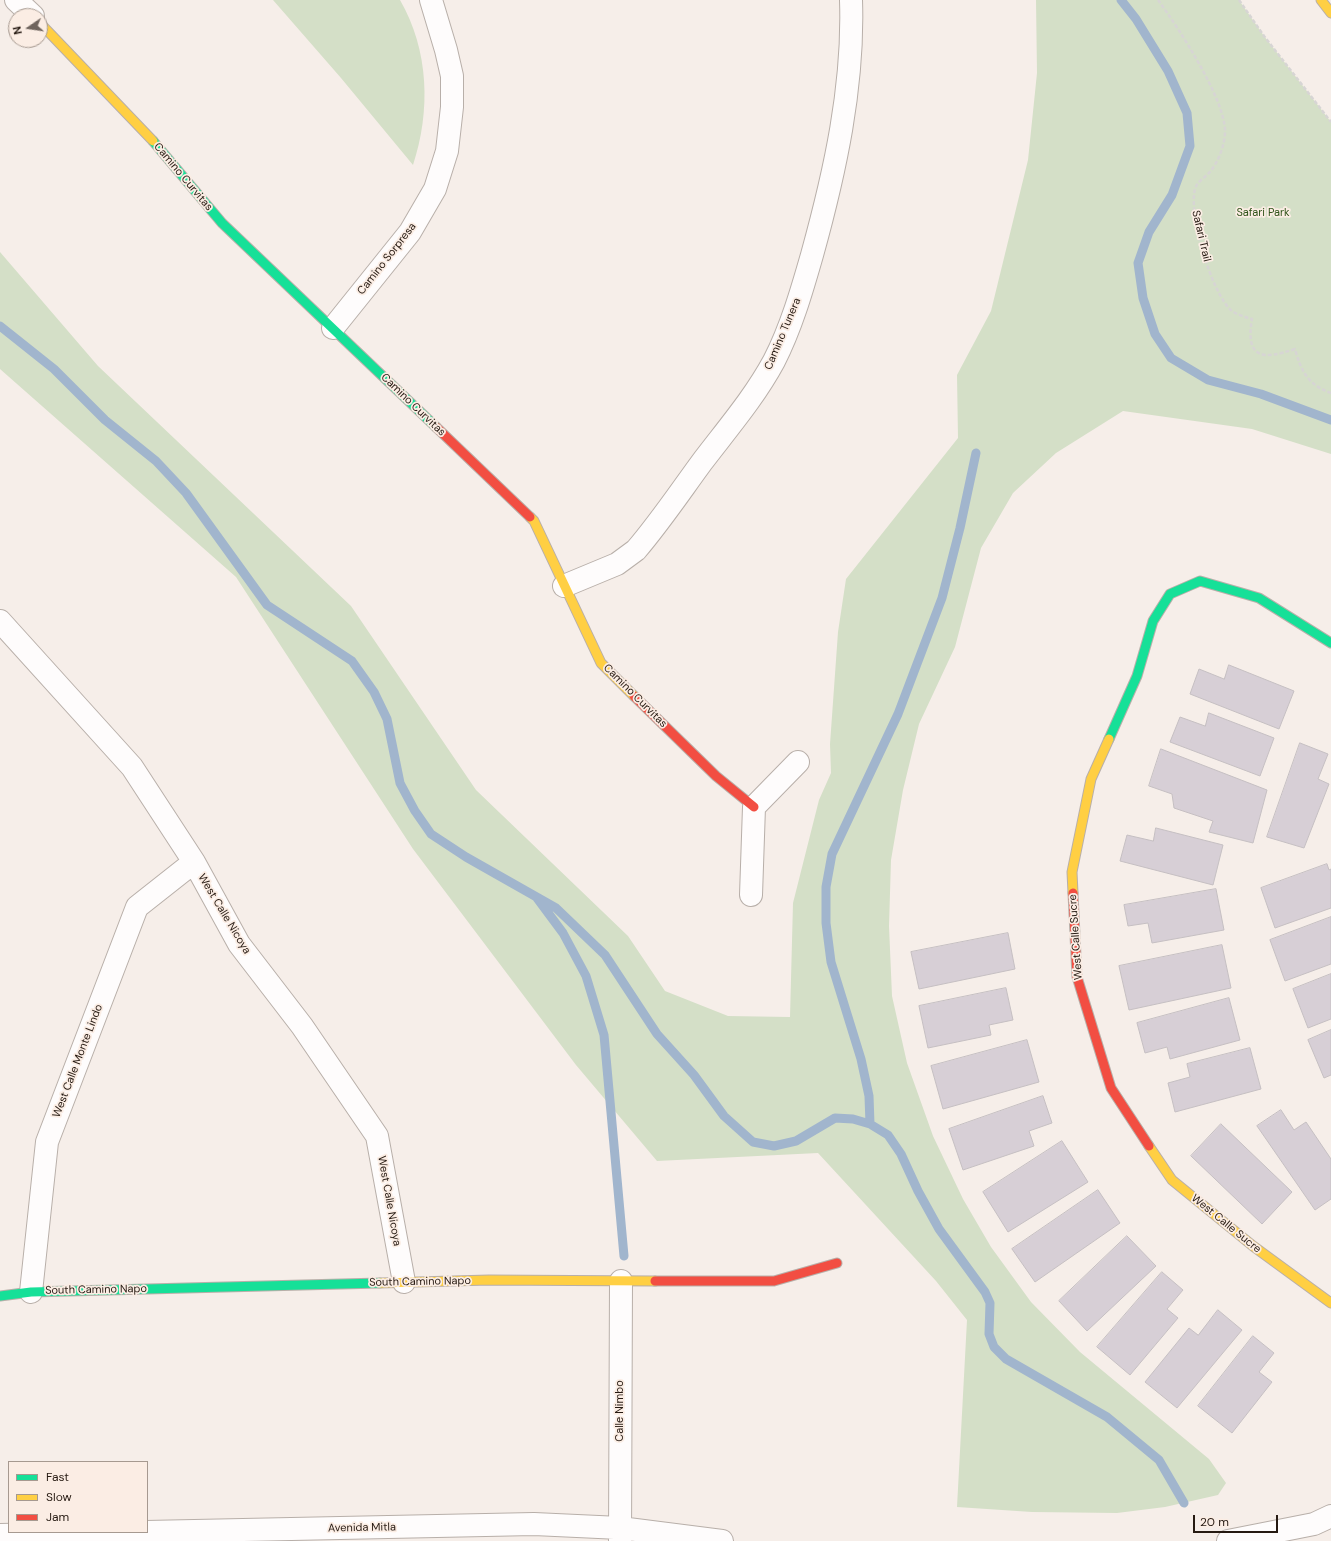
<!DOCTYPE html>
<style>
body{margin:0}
#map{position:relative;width:1331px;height:1541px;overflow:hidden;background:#f6eee9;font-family:"DM Sans",sans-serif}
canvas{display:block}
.legend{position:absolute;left:8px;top:1461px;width:140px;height:72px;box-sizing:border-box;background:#fbede4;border:1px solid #a69990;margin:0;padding:5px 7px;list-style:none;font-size:12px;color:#261a12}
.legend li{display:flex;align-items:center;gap:8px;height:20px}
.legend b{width:20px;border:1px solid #a69990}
.north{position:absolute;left:8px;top:8px;width:40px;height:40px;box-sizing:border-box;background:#fbede4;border:1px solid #a69990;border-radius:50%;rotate:257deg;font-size:11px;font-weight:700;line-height:16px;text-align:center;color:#261a12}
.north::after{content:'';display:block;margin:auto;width:14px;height:18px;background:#6f645d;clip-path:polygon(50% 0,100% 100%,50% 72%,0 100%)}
.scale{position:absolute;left:1193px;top:1515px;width:85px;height:18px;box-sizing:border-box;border:2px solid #261a12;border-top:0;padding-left:5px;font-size:12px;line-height:14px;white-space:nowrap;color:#261a12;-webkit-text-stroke:3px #fbede4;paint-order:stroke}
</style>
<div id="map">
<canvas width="1331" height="1541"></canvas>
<ul class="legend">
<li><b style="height:5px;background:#16e098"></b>Fast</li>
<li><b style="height:5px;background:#ffcf43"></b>Slow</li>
<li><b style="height:5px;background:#f24e42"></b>Jam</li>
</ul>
<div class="north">N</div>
<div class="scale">20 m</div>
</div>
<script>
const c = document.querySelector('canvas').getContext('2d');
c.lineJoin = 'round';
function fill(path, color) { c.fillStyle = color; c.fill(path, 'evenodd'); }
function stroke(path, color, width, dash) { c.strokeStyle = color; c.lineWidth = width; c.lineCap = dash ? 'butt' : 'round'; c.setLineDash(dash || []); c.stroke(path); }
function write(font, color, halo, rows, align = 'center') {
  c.font = font + ' "DM Sans",sans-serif'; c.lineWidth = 3.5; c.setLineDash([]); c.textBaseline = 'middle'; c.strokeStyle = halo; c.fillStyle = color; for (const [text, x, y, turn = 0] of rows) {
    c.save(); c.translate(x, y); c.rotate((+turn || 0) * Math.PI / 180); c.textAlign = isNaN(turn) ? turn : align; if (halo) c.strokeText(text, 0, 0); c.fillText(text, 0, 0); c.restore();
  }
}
fill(new Path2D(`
 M273,0H400C429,50 431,111 413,165L341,78Z
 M1036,0H1239L1264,36L1331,122V454L1252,429L1123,411L1056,453L1013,493L981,548L955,647L919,724L903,790L891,860L889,926L892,996L907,1063L933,1136L963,1199L991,1247L1031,1302L1080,1352L1209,1459L1226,1483L1218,1495L1165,1507L1117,1513L1032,1512L957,1507L967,1320L936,1281L818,1153L657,1161L576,1065L413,849L236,577L0,369V252L98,366L351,606L476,790L628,936L665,991L728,1016L790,1017L793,903L819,800L831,773L830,744L838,632L846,579L958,438L957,375L991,311L1028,160L1037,73Z`), '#d4dfc7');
stroke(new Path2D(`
 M1121,0L1136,19L1168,71L1187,113L1190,146L1172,195L1149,232L1138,263L1143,298L1155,334L1171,358L1208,380L1261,394L1331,420
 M0,326L54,369L105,420L156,461L186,493L267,605L352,661L374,692L387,719L400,783L415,811L431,834L466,857L556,908L605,955L657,1034L694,1075L724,1116L753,1142L774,1146L796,1141L835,1118L853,1119L870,1124L888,1135L901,1154L918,1191L939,1229L985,1292L990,1303L989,1334L994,1347L1006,1359L1107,1417L1159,1460L1184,1503
 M537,898L563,933L586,976L604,1035L624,1256
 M870,1124L869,1096L861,1059L831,962L826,923V887L832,854L898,714L942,598L960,528L976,453`), '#a1b5cd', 9);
const building = new Path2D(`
 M1229,665L1294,691L1279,729L1190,694L1199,669L1224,679Z
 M1209,713L1274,738L1260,776L1170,742L1180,717L1205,726Z
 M1300,743L1328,754L1318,779L1329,784L1304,848L1267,837Z
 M1161,749L1267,790L1253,843L1209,832L1213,821L1174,808L1172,794L1149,786Z
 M1156,828L1223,845L1213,885L1120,861L1127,835L1153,841Z
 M1327,864L1329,870L1331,869V908L1275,928L1261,888Z
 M1216,889L1224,930L1152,943L1148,923L1128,926L1124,905Z
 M1331,917V964L1285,981L1270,940Z
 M1008,933L1015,969L919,989L911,952Z
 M1222,945L1231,988L1129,1010L1119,966Z
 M1331,974V1019L1308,1028L1293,989Z
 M1006,988L1013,1020L989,1025L991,1035L928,1048L919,1006Z
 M1229,998L1240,1040L1170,1059L1167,1047L1145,1053L1137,1023Z
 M1331,1030V1075L1324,1078L1308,1040Z
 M1027,1040L1039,1082L943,1109L931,1066Z
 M1250,1048L1261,1089L1175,1112L1168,1083L1190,1077L1187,1064Z
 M1043,1096L1052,1123L1029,1131L1034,1146L963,1170L949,1129Z
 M1281,1110L1294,1130L1306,1122L1331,1159V1199L1315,1210L1257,1126Z
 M1221,1124L1292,1192L1262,1224L1191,1156Z
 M1062,1141L1088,1182L1008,1232L983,1192Z
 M1098,1190L1120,1223L1035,1282L1012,1249Z
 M1127,1236L1156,1266L1087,1331L1059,1301Z
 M1162,1272L1183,1290L1167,1309L1178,1318L1130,1375L1097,1347Z
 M1218,1310L1242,1330L1177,1408L1145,1382L1189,1328L1198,1335Z
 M1253,1336L1274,1353L1259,1372L1272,1382L1232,1433L1198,1406Z`);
fill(building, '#d7cfd6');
stroke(building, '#c5bfc2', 1);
const street = new Path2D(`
 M16,0L33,16
 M333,328L410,232L435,189L447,151L452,107V76L446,50L431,0
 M564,586L617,564L636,550C660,522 680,492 702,462C727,429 754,398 774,361C791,328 802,290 812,255C835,172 854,86 851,0
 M0,621L132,767L194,862L239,944L302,1026L377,1136L404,1282
 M751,895L754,807L798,762
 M31,1292L47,1142L137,907L194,862
 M0,1535L534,1524L620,1528L722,1541
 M620,1541L621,1281
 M1228,1541L1314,1524L1331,1516`);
const fast = new Path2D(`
 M153,141L222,223L436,427
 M1109,739L1137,676L1153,621L1170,594L1200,581L1259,598L1331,643
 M0,1296L31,1292L380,1283`);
const slow = new Path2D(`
 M1321,0L1331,13
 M40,23L153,141
 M530,517L534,521L601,663L634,696
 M1073,893L1072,872L1091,779L1109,739
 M1149,1146L1172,1180L1253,1246L1331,1303
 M380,1283L489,1280L655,1281`);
const jam = new Path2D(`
 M436,427L530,517
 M634,696L716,776L754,807
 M1073,893L1077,977L1111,1088L1149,1146
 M655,1281H774L837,1263`);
stroke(street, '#b8afa9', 24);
stroke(fast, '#b8afa9', 11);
stroke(slow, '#b8afa9', 11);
stroke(jam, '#b8afa9', 11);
stroke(new Path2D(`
 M1158,0C1178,27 1225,99 1225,131C1225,145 1218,163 1209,173C1204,178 1197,182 1195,189C1188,214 1212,295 1232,311C1238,315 1245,317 1252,319C1245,359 1263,360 1295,349C1301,371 1308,385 1331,393
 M1239,0L1264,36L1331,122`), '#d7d5d4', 2.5, [4, 2]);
stroke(street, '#fefcfc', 22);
stroke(fast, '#16e098', 9);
stroke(slow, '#ffcf43', 9);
stroke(jam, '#f24e42', 9);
write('11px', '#261a12', '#fbede4', [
 ["Camino Curvitas",183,177,50],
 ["Safari Trail",1201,236,77],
 ["Camino Sorpresa",387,259,-52],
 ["Camino Tunera",783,334,-67],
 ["Camino Curvitas",413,405,44],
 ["Camino Curvitas",635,696,45],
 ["West Calle Nicoya",224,914,59],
 ["West Calle Sucre",1076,937,-94],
 ["West Calle Monte Lindo",78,1061,-69],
 ["West Calle Nicoya",389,1201,80],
 ["West Calle Sucre",1226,1224,39],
 ["South Camino Napo",420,1282,-1],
 ["South Camino Napo",96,1290,-1],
 ["Calle Nimbo",620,1411,-90],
 ["Avenida Mitla",362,1528,-1]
]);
write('11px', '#2f5319', '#fbede4', [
 ["Safari Park",1263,213]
]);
</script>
